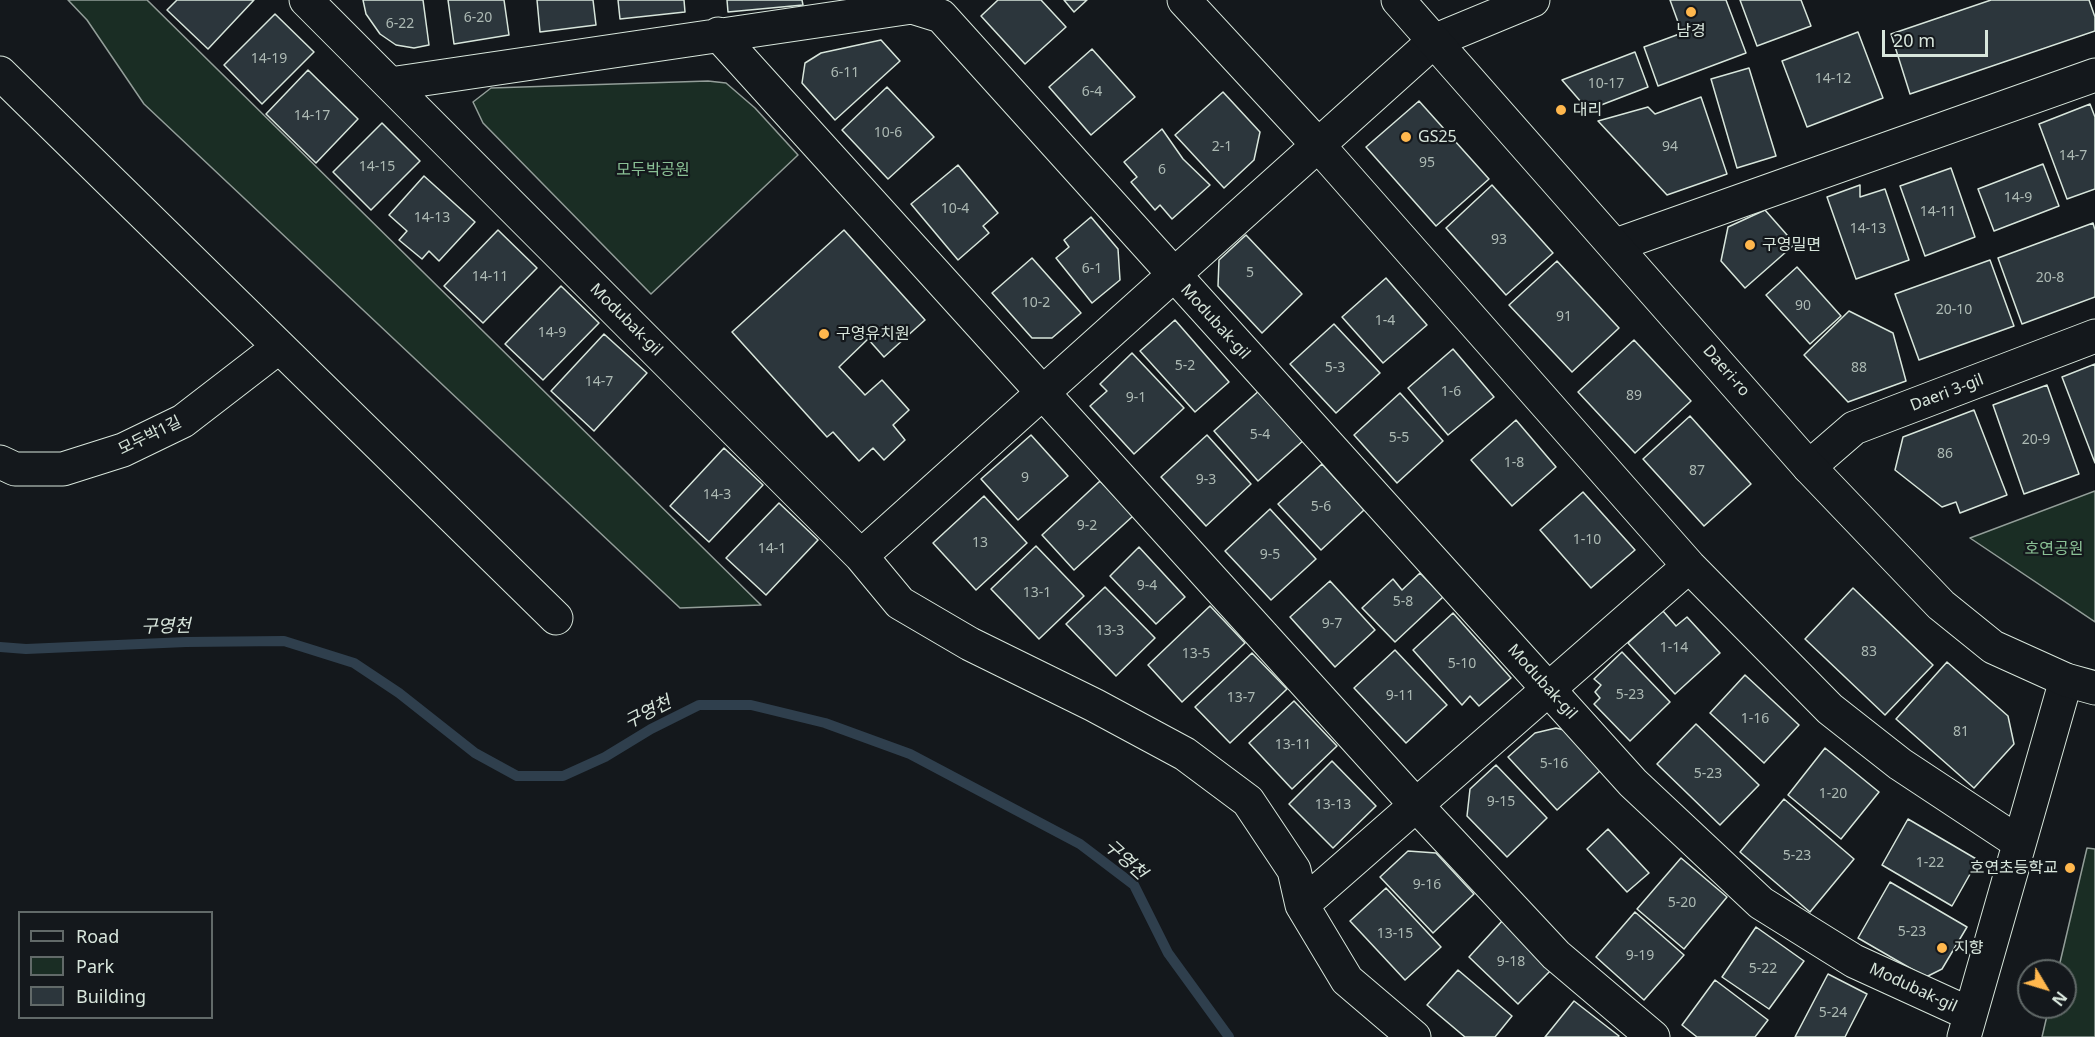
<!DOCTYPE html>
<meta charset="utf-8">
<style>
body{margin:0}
#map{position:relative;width:2095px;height:1037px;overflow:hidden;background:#14181c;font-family:"Noto Sans",sans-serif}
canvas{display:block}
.legend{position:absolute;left:18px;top:911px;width:195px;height:108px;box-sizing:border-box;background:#14181c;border:2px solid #626a69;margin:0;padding:8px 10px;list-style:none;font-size:18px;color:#d8e6dc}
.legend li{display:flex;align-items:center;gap:12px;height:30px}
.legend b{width:30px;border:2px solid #626a69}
.north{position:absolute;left:2017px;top:959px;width:60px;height:60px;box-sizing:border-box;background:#14181c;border:2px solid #626a69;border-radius:50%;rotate:128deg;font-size:16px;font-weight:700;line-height:24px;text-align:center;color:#d8e6dc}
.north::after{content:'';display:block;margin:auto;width:21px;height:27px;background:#ffb74d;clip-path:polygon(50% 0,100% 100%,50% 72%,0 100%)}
.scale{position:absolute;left:1882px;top:30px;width:106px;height:27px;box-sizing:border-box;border:3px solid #d8e6dc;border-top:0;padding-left:8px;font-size:18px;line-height:21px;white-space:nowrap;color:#d8e6dc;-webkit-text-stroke:4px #14181c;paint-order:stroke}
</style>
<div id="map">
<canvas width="2095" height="1037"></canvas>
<ul class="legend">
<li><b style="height:8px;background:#14181c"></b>Road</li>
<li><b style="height:16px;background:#1a2d24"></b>Park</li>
<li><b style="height:16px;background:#2c363c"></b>Building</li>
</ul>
<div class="north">N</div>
<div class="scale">20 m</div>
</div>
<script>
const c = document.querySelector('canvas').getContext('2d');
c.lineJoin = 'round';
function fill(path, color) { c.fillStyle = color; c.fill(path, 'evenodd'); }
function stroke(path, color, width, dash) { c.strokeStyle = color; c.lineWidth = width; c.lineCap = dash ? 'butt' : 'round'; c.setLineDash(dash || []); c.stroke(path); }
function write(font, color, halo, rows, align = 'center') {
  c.font = font + ' "Noto Sans","Noto Sans KR",sans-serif'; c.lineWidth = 4.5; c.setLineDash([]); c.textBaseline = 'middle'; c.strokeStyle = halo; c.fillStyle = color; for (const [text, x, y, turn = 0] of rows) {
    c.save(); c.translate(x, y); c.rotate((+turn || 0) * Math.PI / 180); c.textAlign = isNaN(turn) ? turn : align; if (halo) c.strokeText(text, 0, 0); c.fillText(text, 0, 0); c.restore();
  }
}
const green = new Path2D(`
 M68,0H147L761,605L680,608L144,104L87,20Z
 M708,81L726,83L755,108L798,155L651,294L483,123L473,102L491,88Z
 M2095,491V622L1970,538Z
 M2087,848L2095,849V1037H2042L2049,1007H2065V971H2058Z`);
fill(green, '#1a2d24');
stroke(green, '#939e99', 1.5);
stroke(new Path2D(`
 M0,647L26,649L186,642L284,641L354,663L399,693L475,753L517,776H563L605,757L651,729L699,705H751L825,723L910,754L1080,844L1134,885L1168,953L1229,1037`), '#2f3f4d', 10);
const building = new Path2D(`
 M177,0H254L208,49L167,10Z
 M363,0H423L429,45L414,48L396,45L380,34L366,14Z
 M448,0H504L509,35L454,44Z
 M537,0H593L596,25L540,32Z
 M618,0H684L685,12L620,19Z
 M727,0H802L803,5L728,12Z
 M998,0H1041L1066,27L1025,64L981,16Z
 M1064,0H1087L1074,12Z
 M1670,0H1726L1746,53L1658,86L1644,47L1682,33Z
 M1740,0H1801L1811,26L1757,46Z
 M1991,0H2089L2095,17V31L1910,94L1891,34Z
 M275,14L314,52L262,104L224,65Z
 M1858,32L1883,98L1807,127L1782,61Z
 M881,40L900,61L835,120L802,83L805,63L821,53Z
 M1092,49L1135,97L1091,135L1049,87Z
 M1635,52L1648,87L1588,110L1562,80Z
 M1749,68L1776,156L1737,168L1711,79Z
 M308,70L358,119L316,163L266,114Z
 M887,87L934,137L888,179L842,130Z
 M1223,92L1260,132L1254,160L1224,188L1175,135Z
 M1701,97L1727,174L1667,195L1598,121L1648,107L1655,114Z
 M1419,101L1489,179L1436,226L1366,147Z
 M2090,104L2095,117V189L2067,199L2039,124Z
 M382,123L420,161L371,210L333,172Z
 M1162,129L1183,159L1210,185L1172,219L1160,205L1155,210L1131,182L1137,177L1124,162Z
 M2043,164L2059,206L1994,231L1978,189Z
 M958,165L998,213L983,226L989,233L958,260L911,204Z
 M1951,168L1975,237L1925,256L1900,186Z
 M424,176L475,222L439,261L429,251L422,259L399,240L407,231L389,215Z
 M1492,185L1553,253L1506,295L1446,228Z
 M1860,185V197L1885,189L1909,260L1856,279L1827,197Z
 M1765,210L1795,244L1745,288L1721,261L1728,227Z
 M1091,217L1118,249L1120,280L1092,303L1056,258L1069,247L1064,240Z
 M2093,223L2095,230V297L2022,324L1998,258Z
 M498,230L537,268L483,323L444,286Z
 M844,230L925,320L884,357L868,339L839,367L865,395L882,380L909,410L893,425L905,440L884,460L873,448L859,461L833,432L827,437L732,332Z
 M1246,235L1302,294L1262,333L1218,286L1219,260Z
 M1032,258L1081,313L1052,338H1032L992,293Z
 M1990,260L2014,326L1919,360L1895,294Z
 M1557,261L1619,328L1572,372L1509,305Z
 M1797,267L1841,316L1810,344L1766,295Z
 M1386,278L1427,325L1383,363L1342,317Z
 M561,286L599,323L543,380L505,344Z
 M1849,311L1893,333L1906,381L1848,402L1804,355Z
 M1175,320L1229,382L1195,412L1140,351Z
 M1334,324L1380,373L1336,413L1290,364Z
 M604,334L647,373L594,431L551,391Z
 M1634,340L1691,401L1635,453L1578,392Z
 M1453,349L1494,397L1448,435L1408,388Z
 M1132,353L1184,408L1134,454L1090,406L1107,391L1100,384Z
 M2095,364V463L2062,377Z
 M2047,385L2079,474L2024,494L1993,405Z
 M1261,389L1305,439L1258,481L1214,431Z
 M1400,393L1443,441L1397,483L1354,435Z
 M1974,410L2007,495L1960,513L1956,502L1942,507L1895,470L1903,437Z
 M1690,416L1751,484L1704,526L1643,459Z
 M1516,420L1556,467L1512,506L1471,460Z
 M1031,435L1068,476L1018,520L981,479Z
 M1207,435L1251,484L1206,526L1161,477Z
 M724,448L763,485L709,542L670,506Z
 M1322,464L1364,510L1321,550L1278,504Z
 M1100,481L1133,516L1074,570L1042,535Z
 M1583,492L1635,550L1591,588L1540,530Z
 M984,496L1027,543L976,590L933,543Z
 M779,503L818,540L766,595L726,558Z
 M1270,509L1316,559L1271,600L1225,551Z
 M1036,546L1084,596L1039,639L991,589Z
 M1139,547L1185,597L1156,624L1110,576Z
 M1420,573L1443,597L1395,642L1362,608L1393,579L1402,590Z
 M1330,581L1375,630L1335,667L1290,617Z
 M1105,587L1155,638L1116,676L1066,624Z
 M1853,588L1933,665L1885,715L1805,639Z
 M1210,606L1245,643L1182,702L1148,665Z
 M1663,611L1676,626L1687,617L1720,653L1675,694L1628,643Z
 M1453,613L1511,678L1479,706L1470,696L1462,705L1413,650Z
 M1395,650L1447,705L1406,743L1354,688Z
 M1622,652L1670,702L1630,741L1594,704L1600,698L1595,692L1601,685L1594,679Z
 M1252,653L1287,689L1230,743L1195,707Z
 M1947,662L2008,716L2014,744L1974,788L1896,719Z
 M1745,675L1799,725L1764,763L1710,713Z
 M1294,701L1337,746L1292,789L1249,743Z
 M1696,724L1759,785L1720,825L1657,764Z
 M1556,728L1564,730L1601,770L1557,810L1508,757L1535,733Z
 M1825,748L1879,792L1841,839L1788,795Z
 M1332,761L1376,806L1333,848L1289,804Z
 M1496,765L1547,818L1507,857L1467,816L1470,789Z
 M1784,799L1854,859L1810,912L1740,852Z
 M1908,819L1978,860L1952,906L1882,865Z
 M1608,829L1649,873L1627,892L1587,849Z
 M1408,851L1436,853L1474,894L1433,933L1380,877Z
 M1681,858L1727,897L1684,949L1637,909Z
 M1890,882L1967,927L1942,969L1928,976L1922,975L1858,938Z
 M1386,888L1441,947L1405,980L1350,921Z
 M1635,912L1684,955L1644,1000L1596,957Z
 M1503,920L1553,968L1518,1004L1469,957Z
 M1756,927L1804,961L1769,1009L1722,977Z
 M1458,970L1512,1016L1495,1037H1465L1427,1005Z
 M1828,974L1867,994L1848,1031L1845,1037H1795Z
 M1715,980L1768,1020L1755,1037H1697L1682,1025Z
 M1574,1001L1619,1036L1618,1037H1545Z`);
fill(building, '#2c363c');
stroke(building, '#d8e6dc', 1.5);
const minor = new Path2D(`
 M306,0L861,556L900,603L970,644L1094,705L1185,754L1248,801L1294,870L1302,905L1347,980L1414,1037
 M1184,0L1318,145L1689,566L1830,709L1900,764L2018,842
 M718,34L1416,805L1556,955L1653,1037
 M0,73L556,618
 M390,84L912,7L941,16L1633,783L1761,903L1854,961L1970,1014
 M1616,245L2095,75
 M0,462L15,469H63L123,450L183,421L279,347
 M1809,467L1854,428L2095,336
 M861,556L1434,41L1533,0
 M1302,905L1689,566
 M1964,1037L2066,680`);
const major = new Path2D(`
 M1398,0L1809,467L1941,605L1993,647L2066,680L2095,688`);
stroke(minor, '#d8e6dc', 35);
stroke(major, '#d8e6dc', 35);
stroke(minor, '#14181c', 33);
stroke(major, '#14181c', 33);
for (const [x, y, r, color] of [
 [1691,12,6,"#ffb74d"],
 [1561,110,6,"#ffb74d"],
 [1406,137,6,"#ffb74d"],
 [1750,245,6,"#ffb74d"],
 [824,334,6,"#ffb74d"],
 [2070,868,6,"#ffb74d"],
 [1942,948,6,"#ffb74d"]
]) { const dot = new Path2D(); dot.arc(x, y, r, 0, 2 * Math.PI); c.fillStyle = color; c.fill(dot); stroke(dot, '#14181c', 2); }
write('14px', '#adbab4', null, [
 ["6-20",478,18],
 ["6-22",400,24],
 ["14-19",269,59],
 ["6-11",845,73],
 ["14-12",1833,79],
 ["10-17",1606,84],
 ["6-4",1092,92],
 ["14-17",312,116],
 ["10-6",888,133],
 ["2-1",1222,147],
 ["94",1670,147],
 ["14-7",2073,156],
 ["95",1427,163],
 ["14-15",377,167],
 ["6",1162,170],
 ["14-9",2018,198],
 ["10-4",955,209],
 ["14-11",1938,212],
 ["14-13",432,218],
 ["14-13",1868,229],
 ["93",1499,240],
 ["6-1",1092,269],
 ["5",1250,273],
 ["14-11",490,277],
 ["20-8",2050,278],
 ["10-2",1036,303],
 ["90",1803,306],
 ["20-10",1954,310],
 ["91",1564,317],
 ["1-4",1385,321],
 ["14-9",552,333],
 ["5-2",1185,366],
 ["5-3",1335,368],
 ["88",1859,368],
 ["14-7",599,382],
 ["1-6",1451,392],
 ["89",1634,396],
 ["9-1",1136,398],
 ["5-4",1260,435],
 ["5-5",1399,438],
 ["20-9",2036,440],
 ["86",1945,454],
 ["1-8",1514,463],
 ["87",1697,471],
 ["9",1025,478],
 ["9-3",1206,480],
 ["14-3",717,495],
 ["5-6",1321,507],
 ["9-2",1087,526],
 ["1-10",1587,540],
 ["13",980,543],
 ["14-1",772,549],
 ["9-5",1270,555],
 ["9-4",1147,586],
 ["13-1",1037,593],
 ["5-8",1403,602],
 ["9-7",1332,624],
 ["13-3",1110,631],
 ["1-14",1674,648],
 ["83",1869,652],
 ["13-5",1196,654],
 ["5-10",1462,664],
 ["5-23",1630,695],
 ["9-11",1400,696],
 ["13-7",1241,698],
 ["1-16",1755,719],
 ["81",1961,732],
 ["13-11",1293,745],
 ["5-16",1554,764],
 ["5-23",1708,774],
 ["1-20",1833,794],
 ["9-15",1501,802],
 ["13-13",1333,805],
 ["5-23",1797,856],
 ["1-22",1930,863],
 ["9-16",1427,885],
 ["5-20",1682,903],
 ["5-23",1912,932],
 ["13-15",1395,934],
 ["9-19",1640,956],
 ["9-18",1511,962],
 ["5-22",1763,969],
 ["5-24",1833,1013]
]);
write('16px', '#d8e6dc', '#14181c', [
 ["남경",1691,31,"center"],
 ["대리",1573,110],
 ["GS25",1418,137],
 ["구영밀면",1762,245],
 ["구영유치원",836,334],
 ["호연초등학교",2058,868,"right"],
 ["지향",1954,948]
], 'left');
write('16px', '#8ac095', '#14181c', [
 ["모두박공원",653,170],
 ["호연공원",2054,549]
]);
write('16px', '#d8e6dc', '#14181c', [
 ["Modubak-gil",626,320,45],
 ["Modubak-gil",1215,322,48],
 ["Daeri-ro",1726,371,49],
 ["Daeri 3-gil",1947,393,-21],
 ["모두박1길",150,436,-26],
 ["Modubak-gil",1542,682,48],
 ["Modubak-gil",1913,988,25]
]);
write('italic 18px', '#d8e6dc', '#14181c', [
 ["구영천",166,627,-1],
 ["구영천",648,713,-27],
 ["구영천",1125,860,42]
]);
</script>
